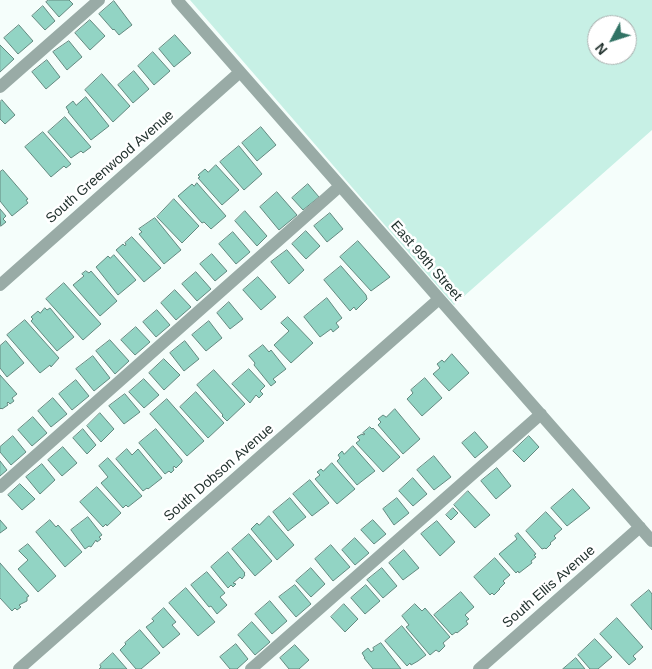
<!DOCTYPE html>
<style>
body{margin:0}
#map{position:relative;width:652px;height:669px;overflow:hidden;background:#f5fefb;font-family:Helvetica,sans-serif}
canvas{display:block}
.north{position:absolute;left:587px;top:15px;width:50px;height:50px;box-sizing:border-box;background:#fff;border:1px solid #a7adac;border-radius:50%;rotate:230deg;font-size:14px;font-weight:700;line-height:20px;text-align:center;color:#23332f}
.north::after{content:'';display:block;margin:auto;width:18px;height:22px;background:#317365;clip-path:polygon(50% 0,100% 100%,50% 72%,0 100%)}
</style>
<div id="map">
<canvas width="652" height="669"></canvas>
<div class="north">N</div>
</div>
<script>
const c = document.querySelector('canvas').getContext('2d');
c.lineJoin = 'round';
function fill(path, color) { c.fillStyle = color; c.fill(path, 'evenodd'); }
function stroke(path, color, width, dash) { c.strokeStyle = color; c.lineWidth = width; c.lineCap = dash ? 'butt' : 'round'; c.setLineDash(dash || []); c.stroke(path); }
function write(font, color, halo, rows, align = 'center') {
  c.font = font + ' Helvetica,sans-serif'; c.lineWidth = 5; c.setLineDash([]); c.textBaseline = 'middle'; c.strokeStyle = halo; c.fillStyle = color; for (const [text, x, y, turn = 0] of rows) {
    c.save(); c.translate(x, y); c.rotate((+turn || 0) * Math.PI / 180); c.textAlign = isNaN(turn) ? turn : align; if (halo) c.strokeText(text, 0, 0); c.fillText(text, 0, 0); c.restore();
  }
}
fill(new Path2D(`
 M190,0H652V130L454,305ZM597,25H627V55H597Z`), '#c7f0e5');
const building = new Path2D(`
 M49,0H69L73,4L59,17L46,2Z
 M114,1L132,25L119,35L114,29L113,30L99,14Z
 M43,6L55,21L45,30L32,16Z
 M90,20L105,36L90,50L75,33Z
 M19,25L33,41L18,54L4,38Z
 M175,35L191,53L174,67L159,49Z
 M69,41L82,57L67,70L53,52Z
 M0,45L14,59L0,72Z
 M153,52L170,71L154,85L138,66Z
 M47,60L60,77L46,89L32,72Z
 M134,71L149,89L133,103L118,85Z
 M102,74L130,106L113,122L85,90Z
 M86,97L109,126L91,140L68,112H69L66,107L73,101L76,105Z
 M2,100L15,115L5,124L0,119V102Z
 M65,117L91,147L83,153L81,151L71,158L48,132Z
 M261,127L276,145L257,161L242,143Z
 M43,132L71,164L66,168L64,166L51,177L25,147Z
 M239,146L262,174L244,190L220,162Z
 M216,165L239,190L222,205L198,178L200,177L198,175L205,169L208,172Z
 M3,170L28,199L26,200L28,203L12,216L0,201V172Z
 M197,183L226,216L211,229L204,222L202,223L178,196L192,184L194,186Z
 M308,184L319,197L303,210L292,198Z
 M277,192L297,215L279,230L260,207Z
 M174,199L199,226L182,243L157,217Z
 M0,209L6,216L3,219L6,222L1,226Z
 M245,211L267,236L257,246L235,221Z
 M330,213L343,229L327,242L314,226Z
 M155,218L181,250L164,264L139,234L142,232L139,229Z
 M306,231L320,246L306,259L292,244Z
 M233,232L250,252L236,264L219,244Z
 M132,237L161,268L144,282L116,250L123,244L125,246L126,244L125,243Z
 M358,241L390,277L371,291L340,257Z
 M287,250L304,270L289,284L271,262Z
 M212,254L227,271L215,281L200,264Z
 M114,255L136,280L118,295L96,267L108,256L110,258Z
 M341,266L366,295L367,299L356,310L354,307L350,311L324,280Z
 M86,271L89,273L91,271L117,301L100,316L73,285L84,276L82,274Z
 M196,272L211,289L197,301L182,284Z
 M258,277L276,297L261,310L243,290Z
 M64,283L101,324L83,340L46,299Z
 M175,290L191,307L176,320L161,303Z
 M327,298L342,318L336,323L339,327L333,332L331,329L320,337L304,317Z
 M229,302L243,319L230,329L217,313Z
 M45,308L47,310L50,308L74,337L57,351L31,321L33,319L31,317L38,311L40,313Z
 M157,310L170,325L156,337L143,322Z
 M288,317L313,343L291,363L274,345L289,331L281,323Z
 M25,320L59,358L51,367L50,365L40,373L7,335Z
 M209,321L222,338L206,351L192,335Z
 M136,327L150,342L135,355L121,340Z
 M110,340L129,361L115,374L96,351Z
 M6,341L24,363L7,377L0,368V346Z
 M185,341L199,359L184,371L170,353Z
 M263,345L269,352L271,350L286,369L273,379L276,382L271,386L254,365L255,363L249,356Z
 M452,354L469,373L449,391L433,374L440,368L437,364L442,360L444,362Z
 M93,356L110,378L94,391L76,369Z
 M164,359L180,375L164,390L149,373Z
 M249,369L265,386L260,391L263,394L259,398L256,395L250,403L232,384Z
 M214,370L245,404L227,421L222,416L223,415L197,385Z
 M0,375L17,394L12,398L14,401L10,404L8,402L7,403L8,405L2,409L1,408L0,409Z
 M425,378L442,398L422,416L407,399L413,393L411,390Z
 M144,379L159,395L144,408L129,392Z
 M76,380L89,396L72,410L59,394Z
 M196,392L224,423L208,438L180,407Z
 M125,394L140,412L124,424L109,406Z
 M53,398L67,414L51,427L38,411Z
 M167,399L204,441L187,456L150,414Z
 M395,409L420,439L403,454L378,425L381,422L378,419L383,415L386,417Z
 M100,413L114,429L101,442L87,426Z
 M33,417L47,433L32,446L18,430Z
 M370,427L372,429L373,428L400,457L383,472L356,443L360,440L357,437L362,434L363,435L365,434L363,433Z
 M83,429L96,445L87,454L73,438Z
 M156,429L182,460V462L176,468L174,466L173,468L174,470L171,473L169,471L165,474L139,443Z
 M475,432L488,447L475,458L462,443Z
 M13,436L26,452L11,465L0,452V447Z
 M529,436L539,447L524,462L513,451Z
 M353,446L375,471L357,485L337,461L340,458L338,455L342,451L344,454Z
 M63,447L77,463L62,476L48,460Z
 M127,449L132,455L138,449L162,478L148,489L147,488L143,491L116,459Z
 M434,456L451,477L434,490L417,470Z
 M108,458L142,496L128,507L126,505L123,508L101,483L108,477L99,466Z
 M0,461L7,470L0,476Z
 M332,463L355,489L337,504L315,479L320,475L317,472L321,469L323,471Z
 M42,464L55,480L40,494L26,477Z
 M497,468L511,486L496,499L481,481Z
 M413,478L427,494L413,506L399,491Z
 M310,480L329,503L312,516L293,494Z
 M20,484L35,499L22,510L8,495Z
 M97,487L121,513L107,526L106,524L103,527L80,502Z
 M573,489L590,508L567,526L551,508Z
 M468,491L490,515L475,528L454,505Z
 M290,498L306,517L288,531L273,512Z
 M397,498L409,513L394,525L383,509Z
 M453,508L458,513L451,520L446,515Z
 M546,512L562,529L554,536L556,538L550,543L551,544L546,549L545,548L542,549L526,531Z
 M269,516L294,545L277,560L251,529L257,523L259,525Z
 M88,517L102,535L99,537L101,539L97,542L96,540L91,547L89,546L85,549L71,530Z
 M0,520L7,528L0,533Z
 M50,520L56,527L58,525L82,552L65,567L36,532Z
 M373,520L386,534L374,544L361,530Z
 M437,521L455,542L440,556L421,534Z
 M518,533L536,554L534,555L536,557L531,561L532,563L519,573L518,571L516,573L499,554L517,539L515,536Z
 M249,534L272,561L255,576L232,549Z
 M355,538L369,553L355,565L342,550Z
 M28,544L56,576L38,592L18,569L28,560L19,551Z
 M331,545L350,567L333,581L315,559Z
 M404,550L419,568L403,580L389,563Z
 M228,552L245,573L244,574L245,575L242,579L240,577L233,583L236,584L233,587L231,585L228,588L211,567Z
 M495,558L510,575L503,581L505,583L499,589H500L494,595L492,593L490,595L474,577Z
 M0,563L29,596L27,597V601L19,605L21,607L17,610L15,608L12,611L0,598Z
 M311,568L325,584L311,597L296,581Z
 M382,568L397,586L383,598L367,580Z
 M207,572L225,593L220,597L227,605L217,614L211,606L209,607L191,585Z
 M295,585L311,604L296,617L279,597Z
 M366,585L380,601L365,614L351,598Z
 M186,588L215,622L198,636L169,603Z
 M649,590L652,594V630L631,605Z
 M461,592L474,607L465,615L469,619L466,621L468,624L457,633L456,632L452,635L434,615Z
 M270,601L287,621L272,634L255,614Z
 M344,604L358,619L345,632L331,617Z
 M415,604L422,611L425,608L450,637L443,643L445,646L439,652L436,650L430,655L406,627L409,625L402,616Z
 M164,608L176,622L172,625L180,634L163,648L146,627L154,621L152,619Z
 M617,618L643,647L633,656L636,659L629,665L600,634Z
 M252,622L270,642L255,655L238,635Z
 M402,626L426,655L418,661L411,665L410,663L407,666L385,641Z
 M140,630L160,653L141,669H136L120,650L126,644L125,643Z
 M595,639L612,657L598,669H590L578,655Z
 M381,643L401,669H373L364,658H365L362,653L368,648L371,652L374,650L373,648Z
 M236,644L248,659L237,669H230L220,657Z
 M295,645L309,660L299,669H289L280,658Z
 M113,653L127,669H99L101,667L100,665Z
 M576,658L585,669H563Z`);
fill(building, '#92d4c4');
stroke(building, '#638a80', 1);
stroke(new Path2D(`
 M177,0L652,541
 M0,87L99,0
 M0,285L240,72
 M0,487L340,186
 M19,669L439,299
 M251,669L541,414
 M479,669L640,527`), '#99aba6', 12);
write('14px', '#23332f', '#fff', [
 ["South Greenwood Avenue",110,167,-41],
 ["East 99th Street",426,261,49],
 ["South Dobson Avenue",219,473,-41],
 ["South Ellis Avenue",549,587,-41]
]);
</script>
